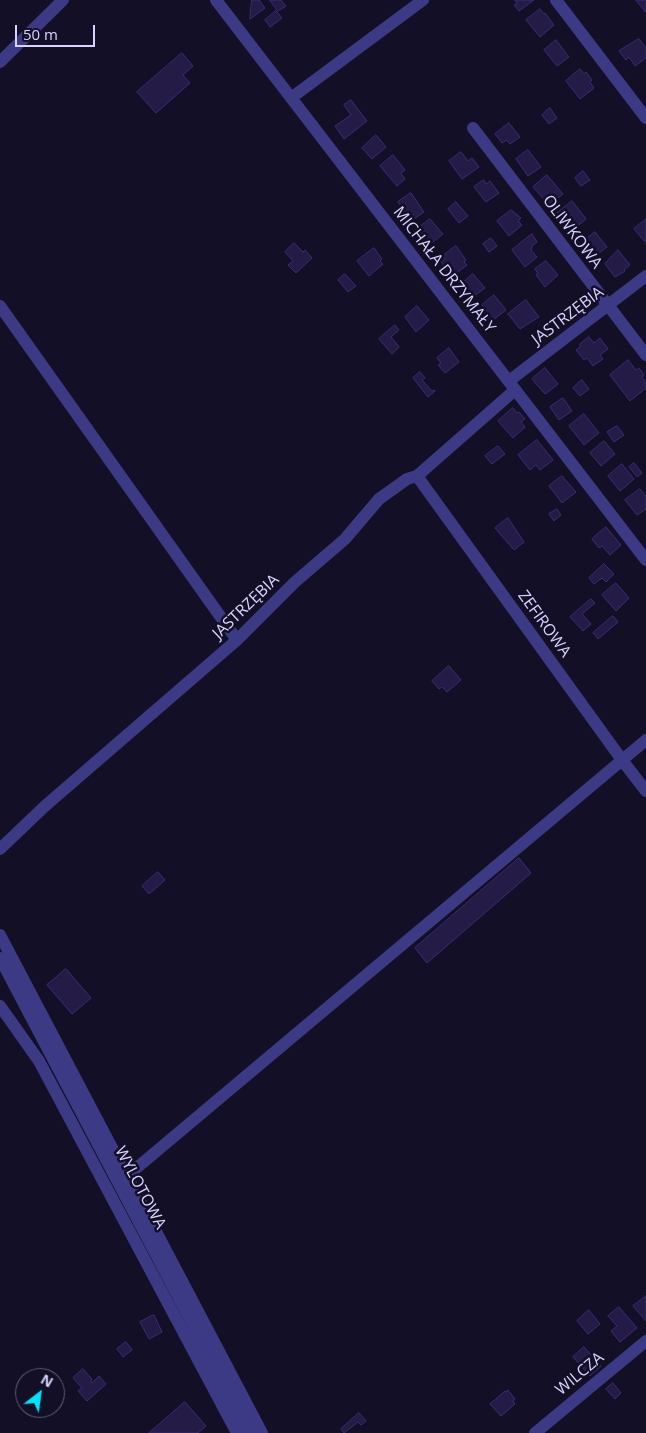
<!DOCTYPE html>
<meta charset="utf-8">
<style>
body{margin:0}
#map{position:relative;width:646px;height:1433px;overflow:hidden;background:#130f26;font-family:"Open Sans",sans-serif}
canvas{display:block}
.north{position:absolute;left:15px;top:1368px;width:50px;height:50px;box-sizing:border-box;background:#130f26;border:1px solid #625e7d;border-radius:50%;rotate:30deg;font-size:14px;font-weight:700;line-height:20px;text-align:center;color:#d9d4ff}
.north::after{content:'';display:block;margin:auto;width:18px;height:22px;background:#00e5ff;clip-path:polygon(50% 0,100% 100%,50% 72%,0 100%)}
.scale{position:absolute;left:15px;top:25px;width:80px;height:22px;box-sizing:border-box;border:2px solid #d9d4ff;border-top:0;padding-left:6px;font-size:15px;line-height:18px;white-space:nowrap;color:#d9d4ff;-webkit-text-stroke:4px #130f26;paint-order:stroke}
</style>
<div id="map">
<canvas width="646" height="1433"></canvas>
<div class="north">N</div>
<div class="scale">50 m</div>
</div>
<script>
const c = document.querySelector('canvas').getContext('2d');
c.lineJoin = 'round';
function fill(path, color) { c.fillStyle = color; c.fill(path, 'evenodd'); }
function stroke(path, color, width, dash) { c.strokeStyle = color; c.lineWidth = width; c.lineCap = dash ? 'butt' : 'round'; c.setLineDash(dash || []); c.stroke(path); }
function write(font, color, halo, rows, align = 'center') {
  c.font = font + ' "Open Sans",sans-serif'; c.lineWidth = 5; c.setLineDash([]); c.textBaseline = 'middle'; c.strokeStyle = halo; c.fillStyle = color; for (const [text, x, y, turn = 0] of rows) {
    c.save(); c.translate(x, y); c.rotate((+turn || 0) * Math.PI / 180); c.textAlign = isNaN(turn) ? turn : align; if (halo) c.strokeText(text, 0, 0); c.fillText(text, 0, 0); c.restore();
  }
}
const building = new Path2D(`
 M252,0H259L265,8L250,19Z
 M270,0H281L286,6L278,11Z
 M515,0H534L519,11L514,5L517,3Z
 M636,0H646V12Z
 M540,9L544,14L545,13L554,25L540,37L526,20Z
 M276,11L282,18L270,27L265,20Z
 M639,39L646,48V58L635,66L629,57L626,60L619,51Z
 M556,40L569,57L557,66L544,50Z
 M182,53L193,66L183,75L190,83L156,113L137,92Z
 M580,69L584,74L586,72L592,80L590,82L594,88L580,99L566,81Z
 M351,100L367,121L344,139L335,126L351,115L344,105Z
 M550,108L557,118L549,124L542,115Z
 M509,123L520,137L510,144L507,140L502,143L495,134Z
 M376,135L386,147L372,159L362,148Z
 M528,150L541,167L528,176L516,159Z
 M461,152L468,161L472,158L479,167L462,179L449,161Z
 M393,155L405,170L401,173L405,179L397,186L380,166Z
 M583,171L590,180L581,186L575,178Z
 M547,175L563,194L549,205L533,187Z
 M484,180L486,184L490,181L499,193L486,202L474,187Z
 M411,193L424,212L411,221L398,202Z
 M572,201L586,219L569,233L555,215Z
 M456,202L468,216L459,223L448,209Z
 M511,210L521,218L518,221L522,225L509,236L497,221Z
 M430,219L443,234L429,245L416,230Z
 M646,219V243L634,229Z
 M595,232L607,247L590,260L579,246L581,243Z
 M532,234L537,242L532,246L531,250L537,257L525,267L512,250Z
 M491,238L497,246L489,252L483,244Z
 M294,243L303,252L305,250L312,258L296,273L288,265L293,261L285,252Z
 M456,246L466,260L464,262L467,265L454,275L450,269L448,271L439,259Z
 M374,248L382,259L380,261L383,264L369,276L357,261Z
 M618,250L630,265L624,270L625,271L615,277L605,264Z
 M546,261L558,275L545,287L536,275L538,274L535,269Z
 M345,274L356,286L348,292L338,280Z
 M473,274L485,288L470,299L459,286Z
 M494,295L506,310L489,323L479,312L485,308L482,305Z
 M526,300L539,317L520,329L508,314Z
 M417,306L429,320L416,332L405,317Z
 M395,325L399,330L391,337L399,347L392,354L379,339Z
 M589,337L594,343L600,338L608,349L600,355L603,359L593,366L587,358L584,360L576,350L580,347V344Z
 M449,348L459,362L445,373L438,365L441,363L437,358Z
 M628,360L636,370L639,368L644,375L642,377L646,383V388L630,401L610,375Z
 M545,368L558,384L545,394L532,379Z
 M420,372L425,378L422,380L432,391L434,390L435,391L428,397L413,378Z
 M582,380L589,389L580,396L573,388Z
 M563,398L572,411L559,420L550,407Z
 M513,408L517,413L519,412L525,419L521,422L525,427L513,438L498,421Z
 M584,414L599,433L584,445L569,426Z
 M617,426L624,435L614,442L607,432Z
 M537,440L553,460L540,470L536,465L530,470L518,455Z
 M604,441L615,454L601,466L590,453Z
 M498,446L505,454L492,464L485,456Z
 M634,463L642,473L637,477L629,467Z
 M622,464L634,479L620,491L608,476Z
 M562,476L576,492L562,503L549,486Z
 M640,489L646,496V509L637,515L625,500Z
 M557,509L561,515L554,521L549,514Z
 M508,518L524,542L514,550L495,528Z
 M606,527L621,545L610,555L602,546L599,548L592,539Z
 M604,564L614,574L606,582L602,578L594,584L589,578Z
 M616,583L629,598L616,611L602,595Z
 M591,599L595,603L582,614L591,624L583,631L570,617Z
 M613,616L618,622L598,639L593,633Z
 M449,666L461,680L447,692L442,687L439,689L432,681Z
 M519,858L531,873L427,963L415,948Z
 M158,872L165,880L149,894L142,886Z
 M66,969L91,998L72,1014L47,985Z
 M646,1296V1321L633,1306Z
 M619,1307L637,1328L620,1342L611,1331L617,1326L608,1316Z
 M589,1310L600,1324L588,1334L577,1321Z
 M154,1315L162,1332L149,1339L140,1322Z
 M126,1342L132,1350L123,1357L117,1349Z
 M584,1347L601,1366L590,1376L573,1357Z
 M83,1369L92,1379L91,1381L92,1383L99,1376L106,1384L87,1401L78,1391L82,1388L73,1378Z
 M613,1383L621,1393L615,1399L606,1389Z
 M508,1390L515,1399L513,1401L515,1404L501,1416L490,1404L505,1391L506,1392Z
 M185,1402L206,1426L198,1433H149Z
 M359,1413L366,1421L361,1425L358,1422L344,1433L341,1429Z`);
fill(building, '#241b47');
stroke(building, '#3b2d73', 1);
stroke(new Path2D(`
 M216,0L646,560
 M556,0L646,118
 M0,62L63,0
 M291,98L423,0
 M473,128L646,355
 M0,306L237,640
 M509,381L646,276
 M417,476L622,760L646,791
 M0,849L45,806L237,640L295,582L345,539L379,499L407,479L417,476L515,390
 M0,935L262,1433
 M0,958L250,1433
 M0,1006L39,1061L237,1433
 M127,1176L646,740
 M535,1433L646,1341`), '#3d3a85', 12);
write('16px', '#d9d4ff', '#130f26', [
 ["OLIWKOWA",572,232,53],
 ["MICHAŁA DRZYMAŁY",444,270,52],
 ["JASTRZĘBIA",568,316,-37],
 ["JASTRZĘBIA",246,607,-44],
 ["ZEFIROWA",544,624,54],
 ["WYLOTOWA",140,1188,62],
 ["WILCZA",580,1374,-40]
]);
</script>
